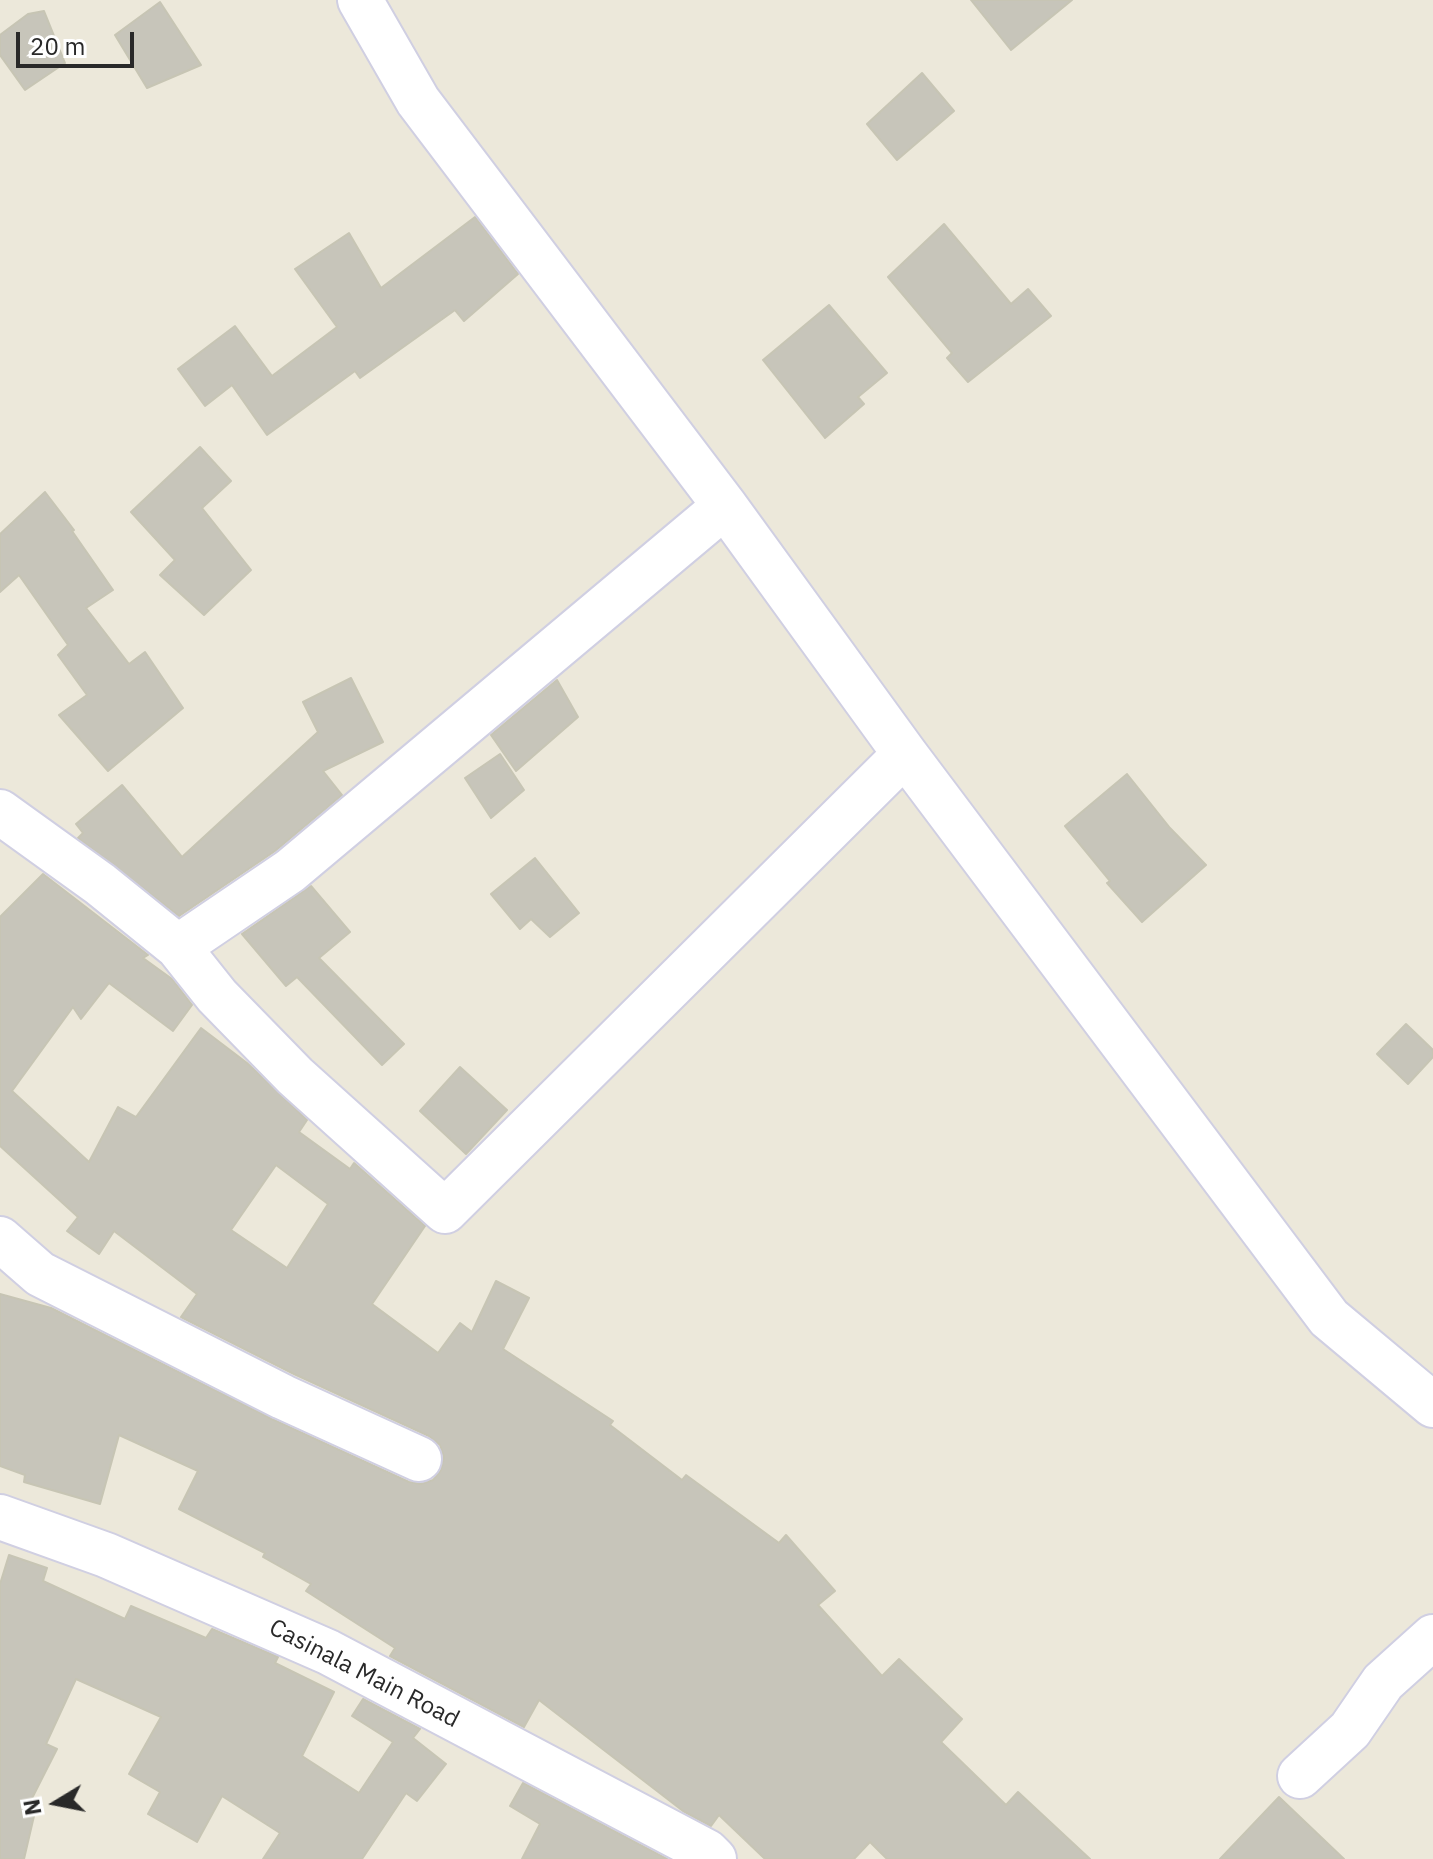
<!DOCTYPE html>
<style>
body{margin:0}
#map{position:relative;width:1433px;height:1859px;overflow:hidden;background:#ece8da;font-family:"IBM Plex Sans",sans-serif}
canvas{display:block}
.north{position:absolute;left:16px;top:1763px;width:80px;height:80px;-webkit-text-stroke:6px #fff;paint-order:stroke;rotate:260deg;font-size:22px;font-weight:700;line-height:32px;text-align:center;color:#292929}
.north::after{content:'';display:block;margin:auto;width:28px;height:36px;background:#292929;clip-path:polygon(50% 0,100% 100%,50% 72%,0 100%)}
.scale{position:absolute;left:16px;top:32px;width:118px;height:36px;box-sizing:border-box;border:4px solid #292929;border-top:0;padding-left:10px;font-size:24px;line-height:28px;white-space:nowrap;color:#292929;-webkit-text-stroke:6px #fff;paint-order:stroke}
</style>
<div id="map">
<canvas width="1433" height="1859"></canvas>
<div class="north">N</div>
<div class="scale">20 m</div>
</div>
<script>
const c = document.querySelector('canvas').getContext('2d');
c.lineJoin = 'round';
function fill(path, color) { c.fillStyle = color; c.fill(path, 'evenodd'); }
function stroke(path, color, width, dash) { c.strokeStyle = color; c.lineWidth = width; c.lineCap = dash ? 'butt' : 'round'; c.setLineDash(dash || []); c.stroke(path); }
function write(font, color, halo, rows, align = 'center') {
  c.font = font + ' "IBM Plex Sans",sans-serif'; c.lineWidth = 8; c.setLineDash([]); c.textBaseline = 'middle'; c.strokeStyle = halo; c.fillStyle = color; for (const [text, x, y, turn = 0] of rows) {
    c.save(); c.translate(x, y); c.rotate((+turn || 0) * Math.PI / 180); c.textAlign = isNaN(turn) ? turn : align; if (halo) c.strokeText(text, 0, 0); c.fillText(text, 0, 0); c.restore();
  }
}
const building = new Path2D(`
 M971,0H1072L1011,50Z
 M160,2L201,65L147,88L115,35Z
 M44,11L65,63L25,90L0,55V35L28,14Z
 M922,73L954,111L897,160L867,124Z
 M475,217L518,274L464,321L455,310L360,378L355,371L267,435L232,385L205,406L178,369L235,326L272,376L337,327L295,269L349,233L381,288Z
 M944,224L1011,304L1028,289L1051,316L968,382L947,358L952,353L888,277Z
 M829,305L887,373L858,397L864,404L825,438L763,360Z
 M200,447L231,481L202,508L251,570L204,615L160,575L175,560L131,512Z
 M45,492L74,530L72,531L113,590L86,608L129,664L145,652L183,708L108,771L59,715L87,695L58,655L68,645L19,575L0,592V534Z
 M351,678L383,742L323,771L342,795L275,851L179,916L78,838L83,833L76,824L122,785L182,857L318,732L303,702Z
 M557,680L578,717L516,771L491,735Z
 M500,754L524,790L491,818L465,778Z
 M1127,774L1170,828L1206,865L1142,922L1107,883L1110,881L1065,826Z
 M535,858L579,913L550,937L531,919L520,929L491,894Z
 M43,874L148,955L143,958L172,979L192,1005L173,1031L109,983L81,1019L73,1007L12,1091L89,1162L118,1107L136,1117L201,1028L247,1063L307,1120L299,1132L350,1169L354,1163L425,1226L372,1304L438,1353L460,1323L472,1332L496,1281L529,1298L503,1349L613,1421L610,1425L682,1480L686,1475L779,1543L786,1535L835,1591L818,1605L882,1676L899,1659L962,1719L941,1742L1006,1805L1018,1792L1090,1859H887L870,1842L854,1859H765L719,1815L711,1826L683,1811L539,1700L524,1727L390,1656L395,1648L306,1591L311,1584L263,1557L265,1553L179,1509L198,1471L119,1435L100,1504L24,1482L25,1475L0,1466V1294L51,1308L272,1419L409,1482L421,1484L433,1480L441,1470L444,1457L440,1445L429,1436L294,1374L181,1317L197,1294L114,1231L99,1254L67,1231L78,1217L0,1146V917ZM276,1165L328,1204L287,1268L231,1230Z
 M311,886L350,932L319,958L404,1044L382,1065L297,977L286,986L242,934Z
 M1406,1024L1433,1050V1057L1408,1084L1377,1054Z
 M460,1067L507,1110L466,1154L420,1111Z
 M9,1555L47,1568L43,1581L125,1619L131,1606L206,1638L212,1629L278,1657L275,1663L334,1692L302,1756L359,1793L393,1742L352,1716L363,1699L420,1729L413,1738L446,1764L417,1801L406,1793L362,1859H263L280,1833L222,1796L197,1842L148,1814L160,1792L129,1774L161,1717L76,1679L46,1744L57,1749L24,1814L34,1816L24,1859H0V1584Z
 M523,1783L667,1859H522L540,1824L510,1806Z
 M1279,1797L1344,1859H1220Z`);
fill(building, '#c7c5ba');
stroke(building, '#c7c5b4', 2);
const minor = new Path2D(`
 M360,0L418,101L725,506L905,754L1329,1318L1433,1405
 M0,812L100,884L178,947L217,996L295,1076L445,1211L905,754
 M178,947L290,871L725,506
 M0,1239L40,1274L283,1397L419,1459
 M0,1517L106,1555L328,1652L707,1852L714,1859
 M1300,1776L1350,1730L1383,1682L1433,1637`);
stroke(minor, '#d0cfe2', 48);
stroke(minor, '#fff', 44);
write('24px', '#292929', '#fff', [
 ["Casinala Main Road",364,1674,27]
]);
</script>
